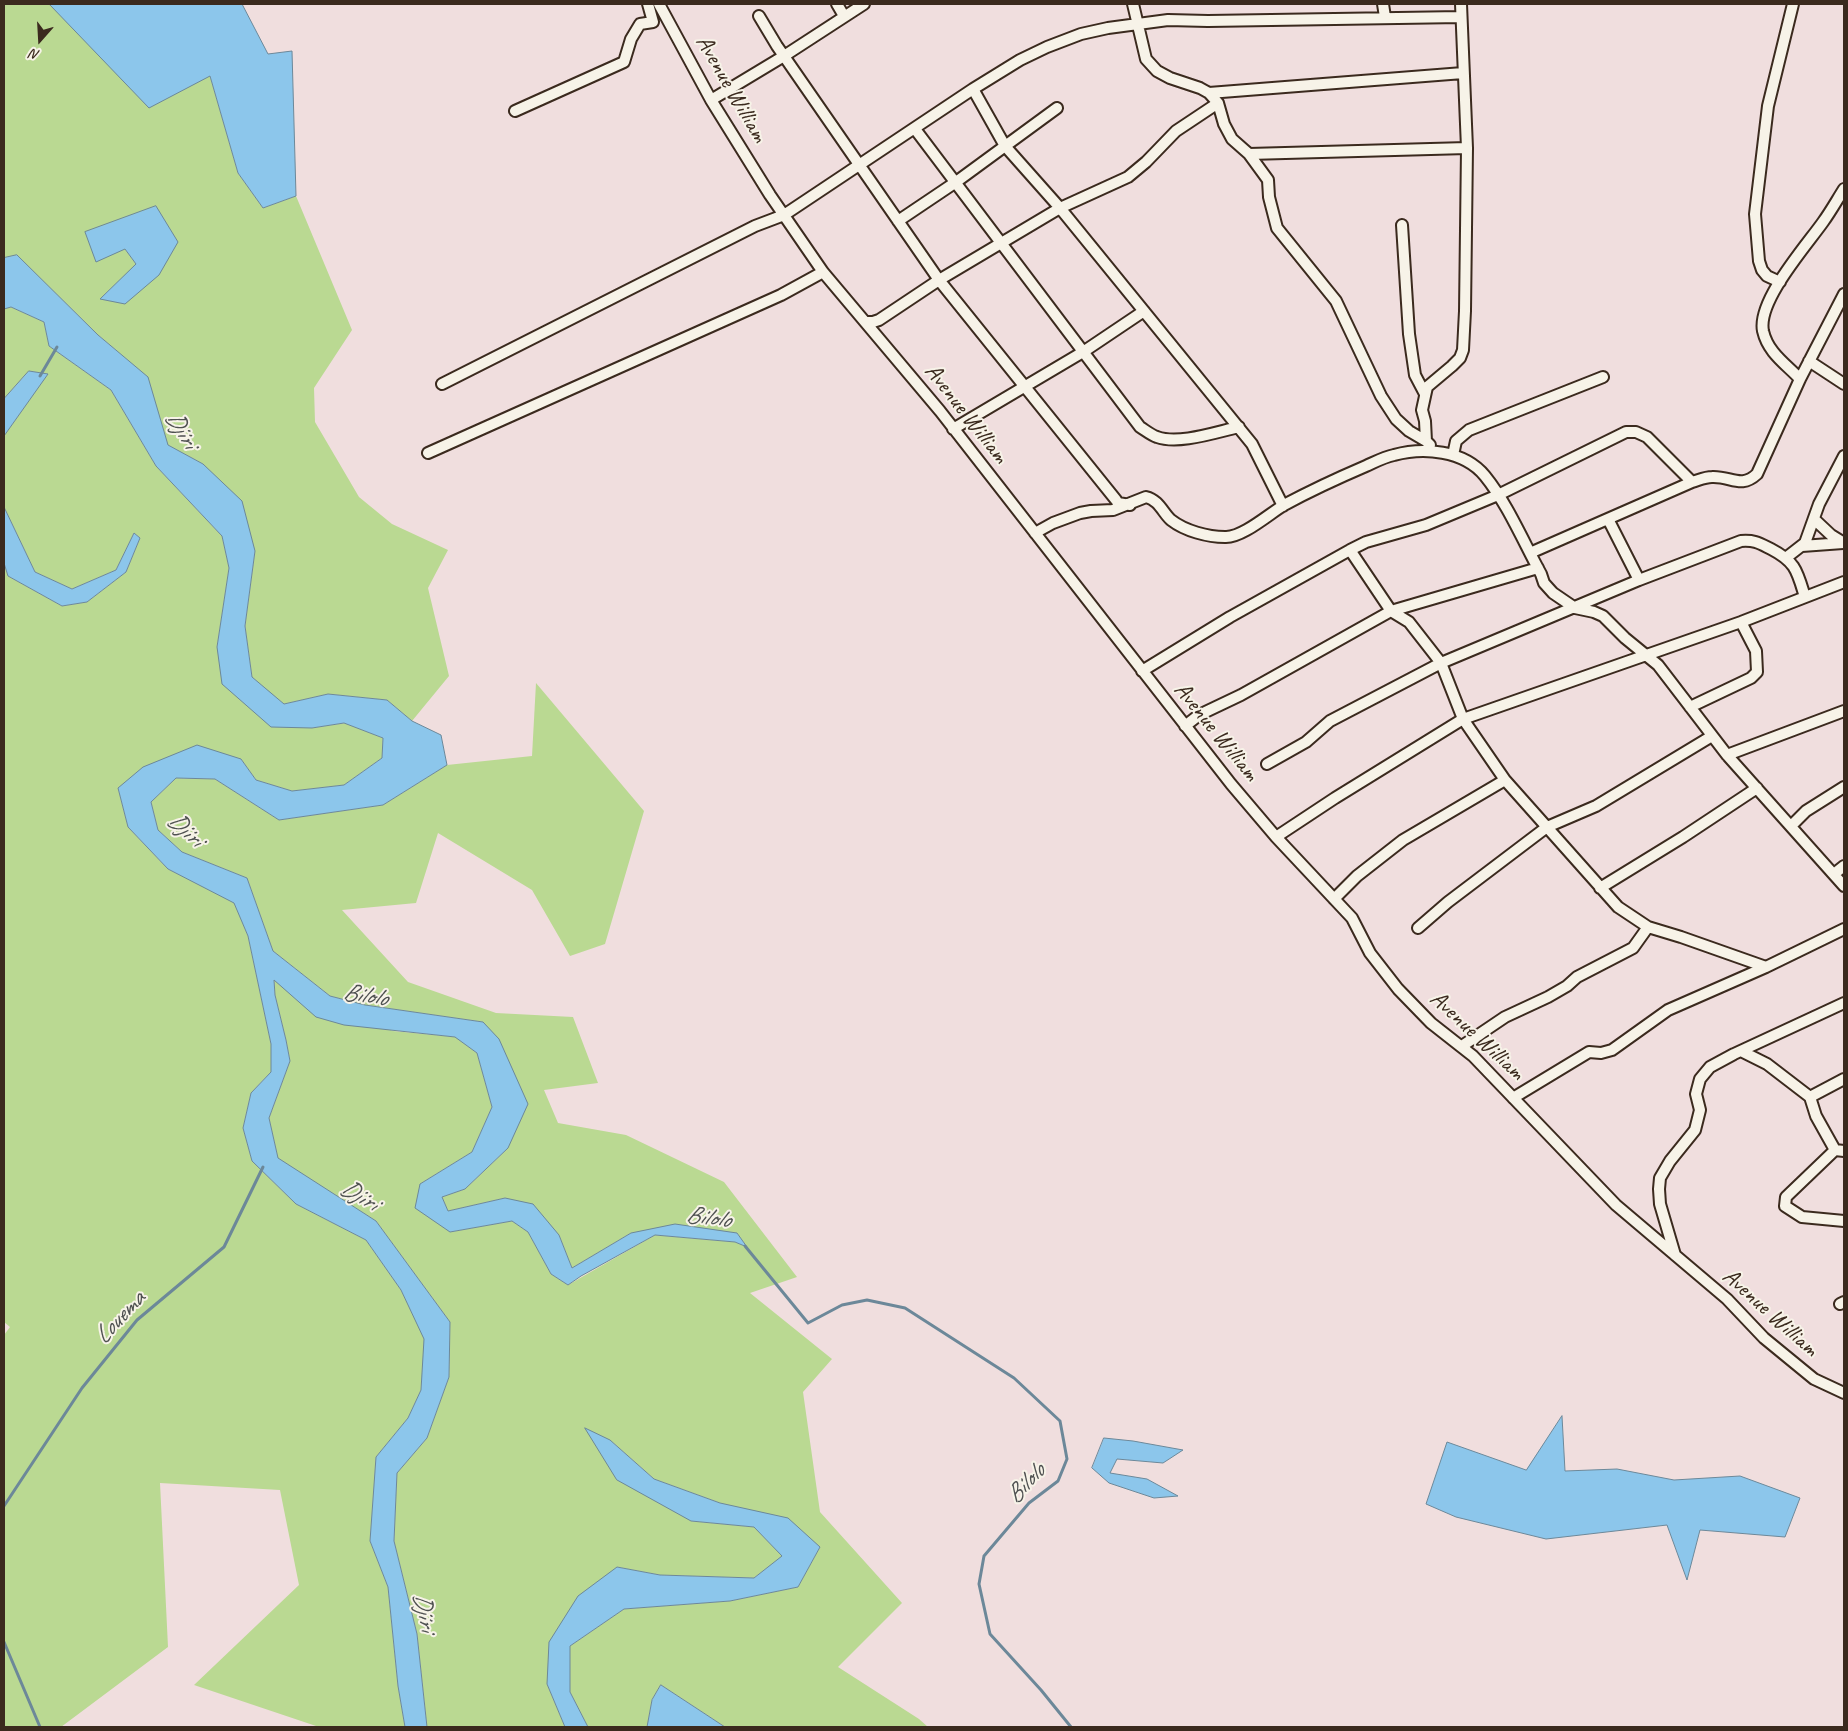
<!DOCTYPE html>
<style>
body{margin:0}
#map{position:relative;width:1848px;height:1731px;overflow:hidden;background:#f0dede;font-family:Caveat,sans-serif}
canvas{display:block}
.frame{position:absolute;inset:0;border:5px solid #3b2a1e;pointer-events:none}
.north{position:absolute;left:15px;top:15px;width:50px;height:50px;-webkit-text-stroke:4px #f7f3e8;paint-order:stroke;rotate:199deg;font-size:14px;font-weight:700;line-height:20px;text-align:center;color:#3b2a1e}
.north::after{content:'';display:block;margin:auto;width:18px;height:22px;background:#3b2a1e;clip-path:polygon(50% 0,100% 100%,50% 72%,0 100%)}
</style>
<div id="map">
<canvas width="1848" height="1731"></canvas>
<div class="frame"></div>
<div class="north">N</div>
</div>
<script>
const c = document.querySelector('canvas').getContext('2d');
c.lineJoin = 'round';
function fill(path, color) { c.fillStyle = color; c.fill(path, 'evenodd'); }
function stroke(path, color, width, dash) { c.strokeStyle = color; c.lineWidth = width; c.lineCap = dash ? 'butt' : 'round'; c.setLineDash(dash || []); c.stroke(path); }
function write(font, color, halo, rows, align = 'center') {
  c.font = font + ' Caveat,sans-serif'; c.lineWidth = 4; c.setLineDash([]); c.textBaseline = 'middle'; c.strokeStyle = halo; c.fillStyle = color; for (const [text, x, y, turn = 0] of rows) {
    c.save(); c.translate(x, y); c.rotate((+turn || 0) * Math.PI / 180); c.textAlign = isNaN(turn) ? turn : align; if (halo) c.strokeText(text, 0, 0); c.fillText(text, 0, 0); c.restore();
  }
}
fill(new Path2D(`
 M4,4H51L50,5L210,76L238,173L263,208L296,196L352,330L314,388L315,422L359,497L392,524L448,550L428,588L449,676L412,721L387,700L328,694L284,704L252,677L245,626L255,551L203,464L167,445L147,377L98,335L17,256L4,258ZM125,249L159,275L100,299L137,265Z
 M11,307L44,322L49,346L111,390L156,466L222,536L229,568L217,647L312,728L345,723L383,738L382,758L344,785L292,791L256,780L241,759L118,788L128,827L168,869L234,902L248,936L271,1044V1072L251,1093L243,1128L252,1161L296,1204L366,1240L401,1290L425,1339L421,1390L408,1418L376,1457L370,1541L388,1587L398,1686L405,1727H319L194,1685L299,1585L280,1490L160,1483L168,1647L61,1727H4V1335L10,1327L4,1322V563L8,576L62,606L87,602L126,572L140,538L134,533L116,570L72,589L35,572L4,507V436L47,374L29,371L4,399V309Z
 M536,683L644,811L605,944L570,956L532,890L438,833L416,903L342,910L408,982L496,1013L573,1017L598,1083L544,1090L558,1123L626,1135L724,1182L797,1277L750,1293L832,1359L803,1392L820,1512L902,1603L838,1667L919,1719L928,1727H725L661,1685L652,1700L647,1727H588L570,1692V1646L624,1609L730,1601L798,1587L820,1547L720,1503L654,1479L610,1440L691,1521L754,1527L783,1556L754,1578L660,1575L617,1567L547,1684L565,1727H427L417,1634L394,1541L397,1473L427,1438L449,1377L450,1322L376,1221L278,1159L269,1118L290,1061L286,1040L275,995L274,979L393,1031L456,1037L477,1053L492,1107L472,1152L420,1184L450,1232L512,1221L528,1232L551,1274L568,1285L655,1235L735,1242L746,1246L737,1233H631L572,1268L559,1235L505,1198L448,1211L442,1197L465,1189L508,1148L483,1022L365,1005L330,996L273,951L247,878L182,852L158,830L151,802L176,778L215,779L279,820L383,805L447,765L532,756Z`), '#bad992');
const water = new Path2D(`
 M51,4H242L268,54L292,51L296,196L263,208L238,173L210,76L149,108L50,5Z
 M156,206L178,242L159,275L125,304L100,299L136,264L125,249L96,262L85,232Z
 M17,255L98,335L148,377L168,445L203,464L242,501L255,551L245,626L252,677L284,704L328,694L387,700L412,721L441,735L447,765L383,805L279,820L215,779L176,778L151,802L158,830L182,852L247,878L273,951L330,996L365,1005L483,1022L499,1039L528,1104L508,1148L465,1189L442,1197L448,1211L505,1198L533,1204L559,1235L572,1268L631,1233L675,1224L737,1233L747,1247L735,1242L655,1235L581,1276L568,1285L551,1274L528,1232L512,1221L450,1232L415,1208L420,1184L472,1152L492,1107L477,1053L455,1037L344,1025L316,1017L274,980L275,995L286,1040L290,1061L269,1118L278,1158L376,1221L450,1322L449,1377L427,1438L397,1473L394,1541L417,1634L427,1727H405L398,1686L388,1587L370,1541L376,1457L408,1418L421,1390L424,1339L401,1290L366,1240L296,1204L252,1161L243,1128L251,1093L271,1072V1044L248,936L234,903L168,869L128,827L118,788L143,767L197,745L241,759L256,780L292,791L344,785L382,758L383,738L344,723L312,728L271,727L222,684L217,647L229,568L222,536L156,466L111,390L49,346L44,322L11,307L4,309V258Z
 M29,371L48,374L4,436V399Z
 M4,507L35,572L72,589L116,570L134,533L140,538L126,572L87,602L62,606L8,576L4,563Z
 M1562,1416L1565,1471L1617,1469L1674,1480L1740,1476L1800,1498L1785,1537L1700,1530L1687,1580L1667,1525L1546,1539L1456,1517L1426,1504L1447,1442L1526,1470Z
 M585,1428L610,1440L654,1479L720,1503L788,1518L820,1547L798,1587L730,1601L624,1609L570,1646V1692L588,1727H565L547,1684L549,1642L578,1596L617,1567L660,1575L754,1578L782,1556L754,1527L691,1521L617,1480Z
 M1104,1438L1133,1441L1183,1450L1163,1463L1117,1459L1110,1473L1147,1479L1178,1496L1154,1498L1109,1483L1092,1468Z
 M661,1685L725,1727H647L652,1700Z`);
fill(water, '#8cc6eb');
stroke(water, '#6c8899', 1);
stroke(new Path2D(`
 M40,376L57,347
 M745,1246L808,1323L842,1305L867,1300L905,1308L1014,1378L1060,1421L1067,1459L1058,1481L1029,1503L984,1556L979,1584L990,1634L1041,1690L1071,1727
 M4,1506L82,1388L137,1320L224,1247L263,1167
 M4,1642L40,1727`), '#6c8899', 3);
const minor = new Path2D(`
 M659,4L711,100L770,195L823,272L940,411L1231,784L1276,837L1352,918L1370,953L1398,989L1431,1023L1473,1056L1616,1205L1727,1299L1764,1338L1814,1379L1844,1393
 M837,4L844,16
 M1133,4L1146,59L1157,71L1170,78L1200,88L1209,93L1218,103L1224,124L1232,139L1249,154L1268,180L1269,197L1277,228L1336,301L1381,396L1396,419L1409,431L1426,441
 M1383,4L1385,17
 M759,16L777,46L939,280L1116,500L1118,503L1130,505
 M973,89L1005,146L1060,208L1252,444L1283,506
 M1209,93L1463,73
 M711,100L784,56L864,4
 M515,111L624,62L631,39L640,24L653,22L648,4
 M915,129L1140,427C1145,430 1151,435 1157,437C1179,445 1216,432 1239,427
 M1249,154L1467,148
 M898,221L956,182L1057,108
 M1402,225L1409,334L1415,375L1425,394
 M1780,282L1767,276L1762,270L1759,261L1755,214L1768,106L1793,4
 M866,322H873L879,320L939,280L1060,208L1128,177L1146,162L1176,131L1218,103
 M1809,361L1844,384
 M1800,379C1786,364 1768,353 1763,331C1757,301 1806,246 1823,222C1831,211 1837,200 1844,189
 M442,384L755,226L784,215L973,89L1020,60L1047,47L1081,34L1108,28L1168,20L1208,21L1461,17
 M953,429L1083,352L1144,311
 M1430,445L1426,441L1425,421L1422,410L1427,387L1452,366L1460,358L1463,350L1465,311L1467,148L1461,4
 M428,453L781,295L823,272
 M1453,455L1456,441L1469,430L1603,377
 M1608,519L1639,580
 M1814,519L1831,535L1844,543
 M1035,533L1053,523L1080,513L1091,511L1113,510L1146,497C1159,500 1163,513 1171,520C1185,531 1208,537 1225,537C1242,538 1269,514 1284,505C1310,491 1338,478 1366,466C1375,462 1384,457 1394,455C1423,447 1464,450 1485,476C1507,503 1524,543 1541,574L1544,583L1553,593L1575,608L1594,612L1603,616L1625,638L1658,665L1727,755L1844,886
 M1802,546L1843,543
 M1350,550L1391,611L1409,622L1441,663L1463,719L1505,780L1618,907L1648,927L1681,937L1766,967
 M1530,553L1692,482
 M1787,557L1805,543L1819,504L1844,456
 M1142,671L1230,617L1350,550L1366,542L1426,525L1498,495L1626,432H1636L1647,437L1692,482C1699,480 1705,477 1712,477C1731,476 1741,489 1757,474L1800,379L1844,294
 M1690,707L1751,678L1757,672L1756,651L1741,622
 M1185,726L1199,715L1241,695L1391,611L1538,568
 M1727,755L1844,711
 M1267,764L1306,742L1330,721L1441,663L1639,580L1741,541C1755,540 1759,543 1771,549C1796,562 1797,571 1805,597
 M1791,826L1806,811L1844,787
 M1276,837L1335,798L1463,719L1741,622L1844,582
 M1834,874L1844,866
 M1600,888L1683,837L1757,788
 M1334,899L1357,876L1403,840L1505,780
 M1418,928L1448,902L1547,827L1596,806L1712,736
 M1462,1046L1505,1017L1548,997L1567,986L1577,977L1633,948L1648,927
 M1741,1051L1767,1064L1810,1097L1844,1079
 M1810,1097L1816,1116L1835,1150L1844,1151
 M1513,1098L1589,1052L1601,1053L1612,1050L1668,1010L1766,967L1844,929
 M1835,1150L1786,1197L1785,1206L1802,1217L1844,1221
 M1675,1255L1660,1204L1659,1189L1660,1178L1670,1161L1695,1130L1700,1110L1696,1094L1700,1079L1710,1067L1734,1054L1844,1003
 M1840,1304L1844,1302`);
stroke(minor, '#3b2a1e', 14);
stroke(minor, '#f7f3e8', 10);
write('24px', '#3b2a1e', '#f7f3e8', [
 ["Avenue William",731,89,60],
 ["Avenue William",966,414,52],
 ["Avenue William",1216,732,51],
 ["Avenue William",1477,1036,43],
 ["Avenue William",1770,1313,42]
]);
write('italic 25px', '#4f5151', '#f7f3e8', [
 ["Djiri",181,430,59],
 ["Djiri",185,830,43],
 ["Bilolo",365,996,9],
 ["Djiri",359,1196,31],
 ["Bilolo",708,1218,8],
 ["Louema",120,1318,-47],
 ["Bilolo",1026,1484,-46],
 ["Djiri",424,1612,80]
]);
</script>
